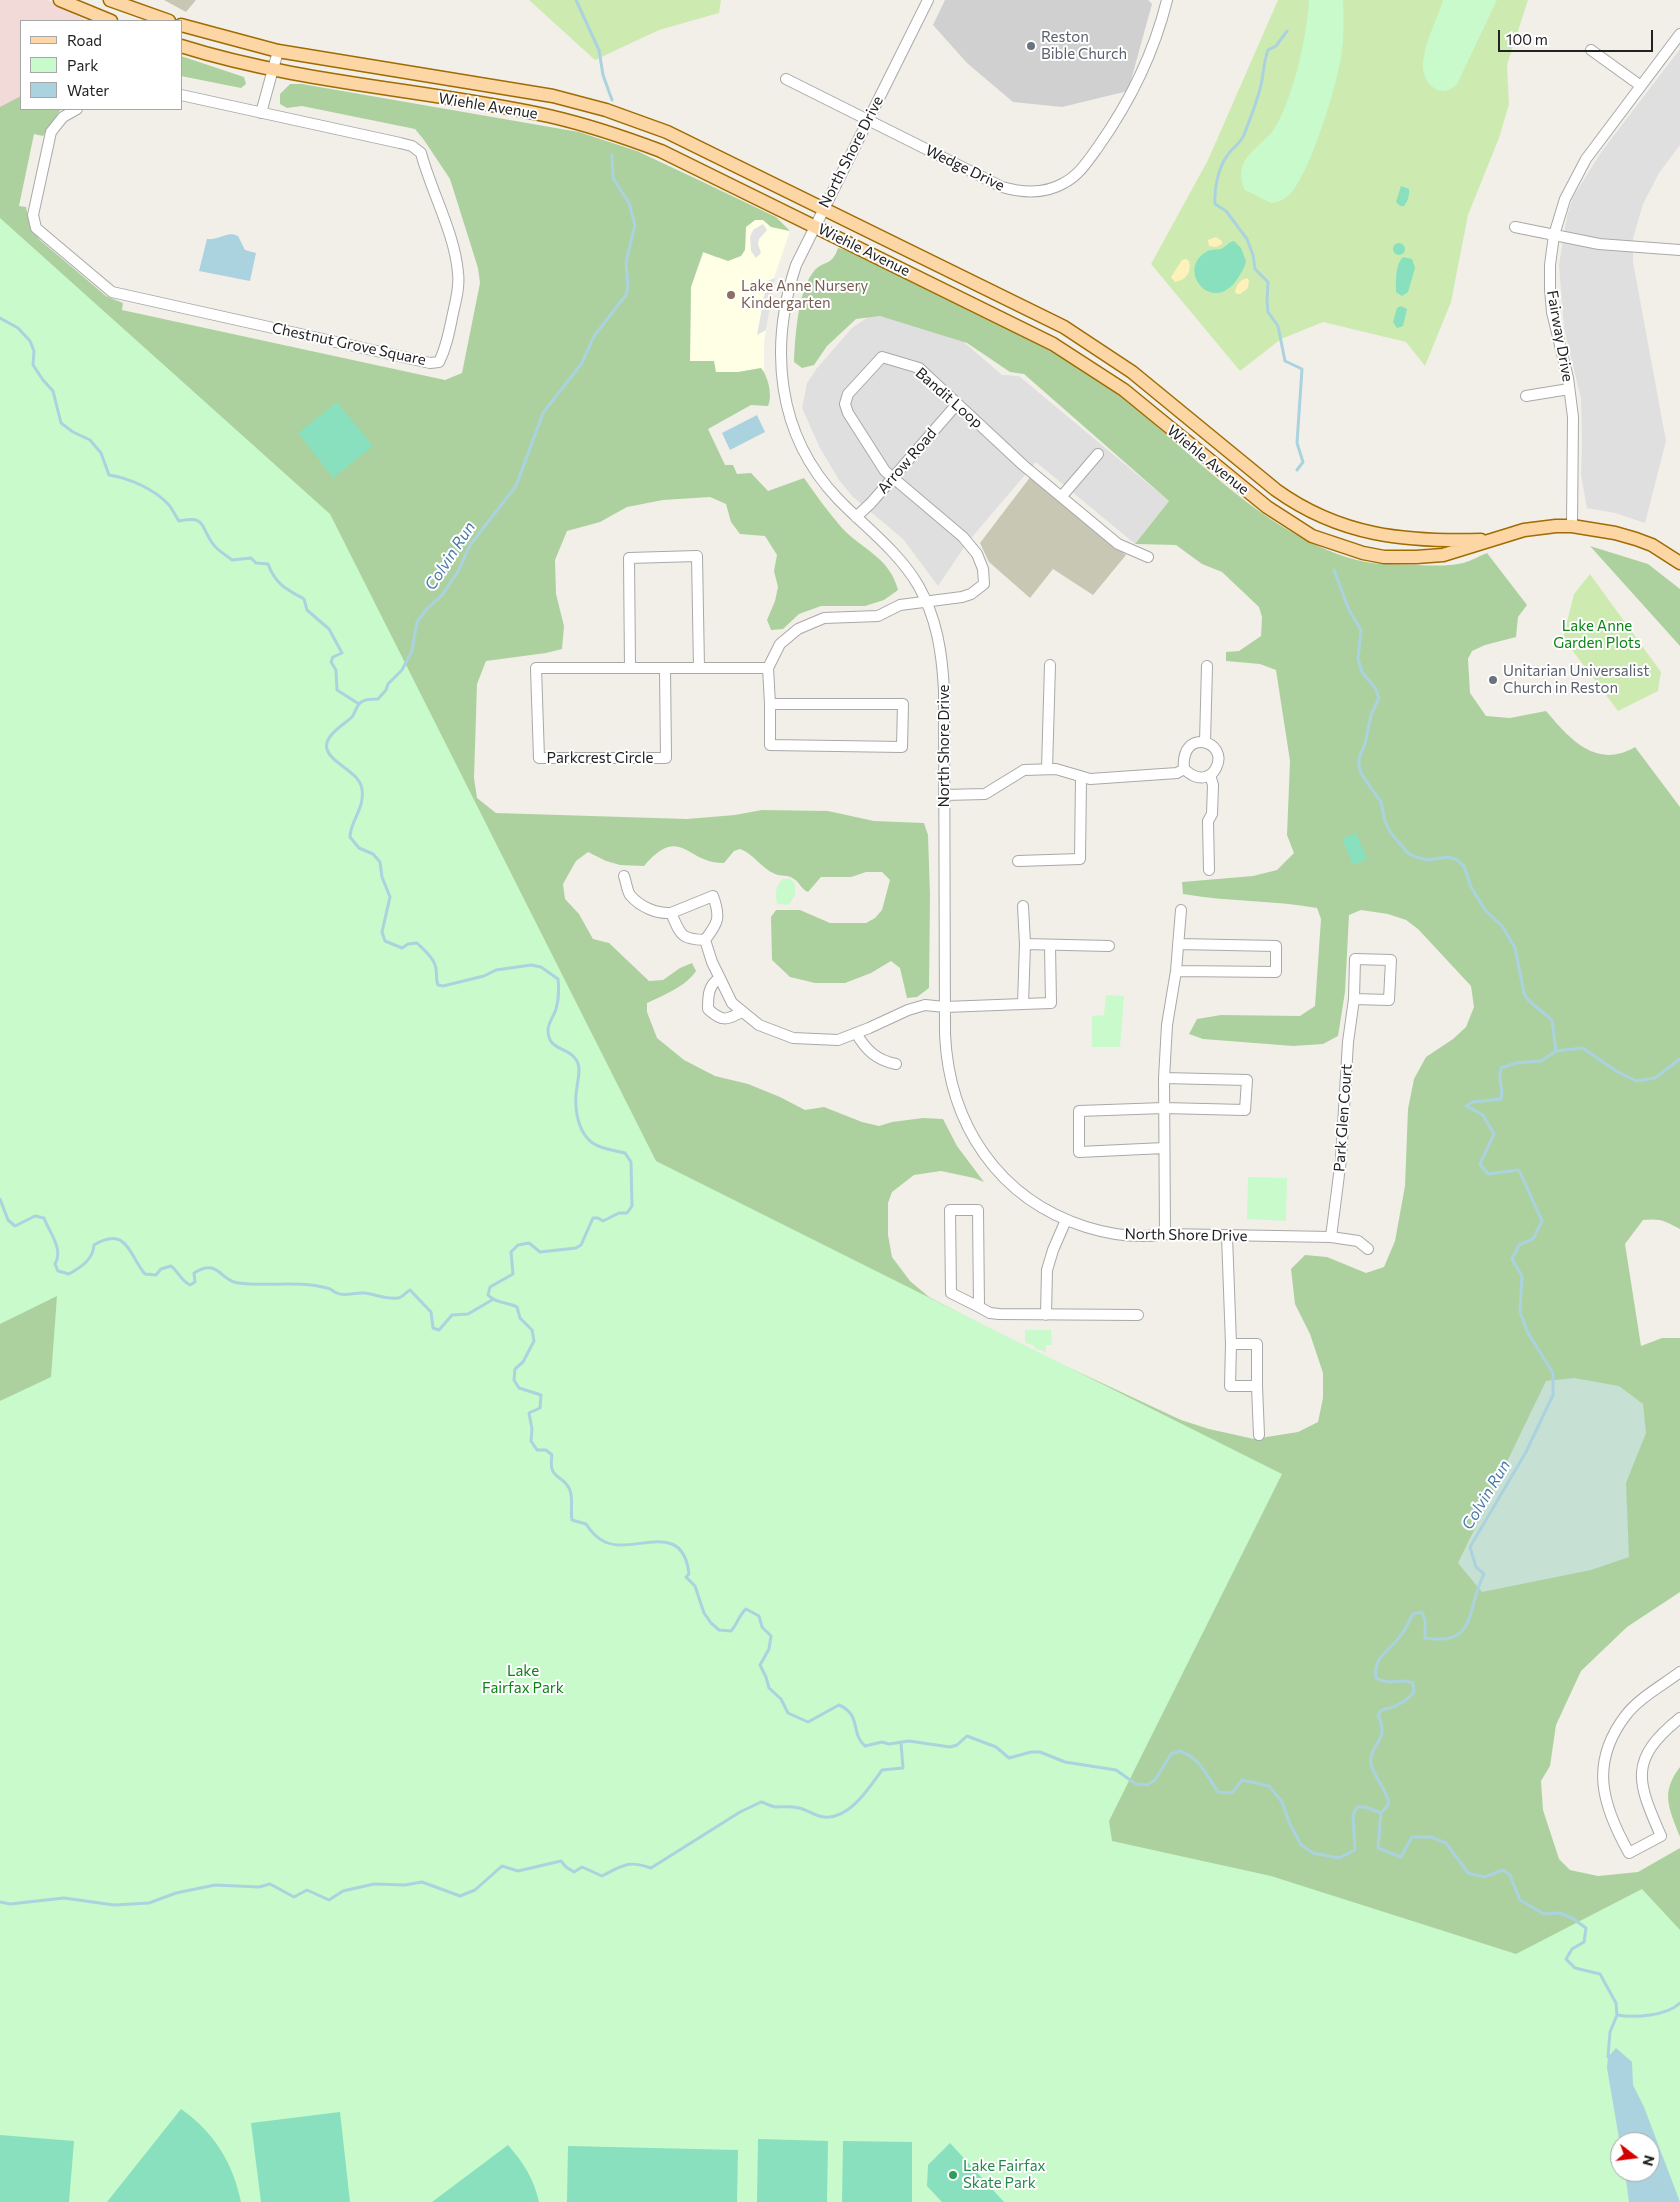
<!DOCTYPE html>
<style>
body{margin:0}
#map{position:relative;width:1680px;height:2202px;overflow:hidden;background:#f2efe9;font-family:Commissioner,sans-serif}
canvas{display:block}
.legend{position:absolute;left:20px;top:20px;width:162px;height:90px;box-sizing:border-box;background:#fff;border:1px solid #a7a7a7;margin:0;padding:6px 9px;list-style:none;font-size:15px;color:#222}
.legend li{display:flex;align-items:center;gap:10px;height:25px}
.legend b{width:25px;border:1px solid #a7a7a7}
.north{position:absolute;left:1610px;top:2132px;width:50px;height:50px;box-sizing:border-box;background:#fff;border:1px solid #a7a7a7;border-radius:50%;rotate:105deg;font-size:14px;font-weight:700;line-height:20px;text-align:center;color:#222}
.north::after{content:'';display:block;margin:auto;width:18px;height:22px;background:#d40000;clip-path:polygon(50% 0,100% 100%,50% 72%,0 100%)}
.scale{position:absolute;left:1498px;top:30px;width:155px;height:22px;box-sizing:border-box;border:2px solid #222;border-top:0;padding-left:6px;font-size:15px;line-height:18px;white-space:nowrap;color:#222;-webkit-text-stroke:4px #fff;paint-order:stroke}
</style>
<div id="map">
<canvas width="1680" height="2202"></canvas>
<ul class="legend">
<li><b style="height:6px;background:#fcd6a4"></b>Road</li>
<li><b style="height:14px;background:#c8facc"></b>Park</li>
<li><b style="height:14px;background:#aad3df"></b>Water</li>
</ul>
<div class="north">N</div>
<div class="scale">100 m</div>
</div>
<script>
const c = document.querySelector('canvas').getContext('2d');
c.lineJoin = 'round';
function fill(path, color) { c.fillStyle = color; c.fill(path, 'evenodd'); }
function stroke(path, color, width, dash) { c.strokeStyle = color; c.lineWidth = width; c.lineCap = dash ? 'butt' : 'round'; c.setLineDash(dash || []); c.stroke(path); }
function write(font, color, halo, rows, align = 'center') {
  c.font = font + ' Commissioner,sans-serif'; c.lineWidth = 4; c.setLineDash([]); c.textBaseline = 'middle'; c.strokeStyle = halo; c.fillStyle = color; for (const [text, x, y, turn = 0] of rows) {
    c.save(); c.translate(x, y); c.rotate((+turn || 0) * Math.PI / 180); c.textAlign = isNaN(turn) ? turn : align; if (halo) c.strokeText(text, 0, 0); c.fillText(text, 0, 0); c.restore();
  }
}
fill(new Path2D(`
 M1680,49V145L1659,173L1643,204L1633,238V262L1666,441L1645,523L1615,513L1587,508L1581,475L1582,440L1581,399L1564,328L1559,265L1567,216L1573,197L1602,151Z
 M871,315L890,317L958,337L1002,375L1019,376L1169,501L1135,544L1036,462L967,543L938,586L903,539L853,497L839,480L820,448L802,408L807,383L817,368L852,328Z`), '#e0dfdf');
fill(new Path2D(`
 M0,0H48L87,21H21V98L0,110Z`), '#f2dad9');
fill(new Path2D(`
 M755,220H763L771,227L790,231L774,278L764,343V371L761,368L738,372H716L690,361L691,287L704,252L716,258L745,250L746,227Z`), '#ffffe5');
fill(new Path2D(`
 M945,0H1148L1152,4L1128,91L1062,107L1013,102L967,63L933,25Z`), '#d0d0d0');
fill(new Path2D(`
 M164,0H196L186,12Z
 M1031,476L1126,555L1093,595L1053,569L1030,598L989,562L980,543Z`), '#c7c7b4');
fill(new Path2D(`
 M529,0H721L719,13L659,30L595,60Z
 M1278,0H1528L1507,65L1509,104L1499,138L1468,215L1451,302L1425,366L1406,342L1323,322L1281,339L1240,371L1151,264L1208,160Z
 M1590,574L1661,672L1658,691L1618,711L1563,638L1574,594Z`), '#cdebb0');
fill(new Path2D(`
 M181,56L244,77L246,84L241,88L181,76Z
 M290,84H302L579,132L637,151L705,183L776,217L790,231L771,227L763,220H755L746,227L745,250L741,256L728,261L703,252L691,287L690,361H714L716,372H738L761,368C768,376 773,396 768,406L751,405L708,429L725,465H733L737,474L751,473L768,491L804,478C816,495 828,512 842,528C863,550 890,558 898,590L884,600L865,606H821L799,614L783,629L771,630L767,620L775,601L778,587L774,571L777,555L765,536L740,534L731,522L726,504L710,497L663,500L627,507L600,522L567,531L555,560L556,594L564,626L562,649L546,653L486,661L477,684L474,778L477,798L496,813L687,819L735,815L762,810L828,811L874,821L924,823L928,835L930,895L929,988L917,997L907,998L900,968L891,961L871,973L845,983H815L790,977L772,960L771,917L776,910H800L830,923H866L875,918L882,910L890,880L882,872H866L851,877H821L808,892C801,889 800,883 794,879C788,874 781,877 775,874C761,868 754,854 740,849L734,851L724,863C686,864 681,823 644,866L620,865L606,861L588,852L576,861L563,884L565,899L579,914L593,939L609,943L649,981L663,980L680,968L692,963L696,971C685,987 664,995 647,1003V1012L657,1038L684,1060L715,1076L748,1084L780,1097L805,1110L824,1107L862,1122L879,1126L892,1122L923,1118L943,1119L957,1146L984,1182L974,1178L941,1171L914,1175L892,1192L888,1203V1235L892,1257L910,1281L929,1297L1027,1348L1181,1420L1209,1429L1254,1439L1298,1432L1318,1422L1323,1398V1373L1310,1334L1295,1304L1291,1269L1305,1255L1327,1257L1366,1273L1384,1267L1395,1241L1405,1186L1408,1109L1414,1079L1426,1057L1453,1039L1466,1027L1474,1007L1471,986L1418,929L1406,920L1388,914L1361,910L1349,915L1345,992L1338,1036L1323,1044L1293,1046L1203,1039L1189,1034L1197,1019L1221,1015L1300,1016L1315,1006L1321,919L1317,908C1273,900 1228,902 1183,894L1182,882L1253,876L1277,870L1294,853L1287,835L1290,761L1276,670L1260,664L1226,661V652L1239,651L1261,636L1262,617L1259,607L1222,572L1202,564L1176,545L1135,544L1169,501L1024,374L1010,372L967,343L880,316L856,319L827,346L814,365L802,368L794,362C795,337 798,290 814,271C823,260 832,267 838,248L853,252C931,290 1013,324 1085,371C1175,429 1252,532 1357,560C1374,565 1392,564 1410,565C1427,565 1446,567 1463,563C1471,561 1479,556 1487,553L1527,605L1518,617L1516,637L1485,645L1472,651L1468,659L1470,693L1486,716L1510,718L1546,711C1569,738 1596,770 1635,747L1680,807V1229C1665,1221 1661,1218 1643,1220L1625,1244L1641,1346L1662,1338H1680V1592L1627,1627L1581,1671L1556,1725L1550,1766L1541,1781L1543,1810L1559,1859L1570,1870L1598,1876L1638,1872L1680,1848V1981L1600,2036L1620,2172L1629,2202L0,2112V107L21,96V109H61L43,136L34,134L19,206L26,207L30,227L40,240L106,296L123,303L122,310L445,380L462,373L480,283L478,268L450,179L424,140L415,129L302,106L287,108L280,104V94Z
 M1590,546L1648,564L1680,589V646Z
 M1680,1767V1837C1669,1808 1660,1793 1680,1767Z`), '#add19e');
fill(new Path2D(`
 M1574,1378L1619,1386L1643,1404L1646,1433L1626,1483L1629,1557L1591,1570L1482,1592L1458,1563L1546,1381Z`), '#c6e0d4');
fill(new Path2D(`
 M1216,237L1222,241V244L1216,247L1209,246L1208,240Z
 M1186,259L1189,261C1192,272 1186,280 1175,282L1171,277L1182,260Z
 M1247,278L1249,280L1248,288L1240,294H1237L1235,292C1236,285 1240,280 1247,278Z`), '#fff1ba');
fill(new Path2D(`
 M1309,0H1343C1344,19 1344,38 1341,57C1336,88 1311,170 1291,193C1286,199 1279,202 1271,203L1245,190C1230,157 1264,147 1276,126C1294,94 1307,37 1309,0Z
 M1443,0H1497L1457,84C1442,100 1424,86 1423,67C1423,45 1437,20 1443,0Z
 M0,218L330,514L656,1161L1282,1474L1109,1821L1112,1841L1271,1876L1516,1954L1642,1889L1680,1930V2202H0V1401L51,1377L57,1296L0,1324ZM1620,2142H1650V2172H1620Z
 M783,879H790L795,883V895L789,905L777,904C775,894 775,886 783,879Z
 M1106,995L1124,996L1120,1047H1092V1016L1104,1015Z
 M1248,1177L1287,1178L1286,1221L1247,1219Z
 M1025,1330H1051L1052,1345H1046V1352L1036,1349L1033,1345L1025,1343Z`), '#c8facc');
fill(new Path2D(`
 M1401,186L1409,189C1410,194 1408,201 1404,206H1400L1396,202Z
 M1234,241L1241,248L1246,261C1245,267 1241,273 1238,278C1213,317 1175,270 1206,252C1210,249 1216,250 1221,249C1226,247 1228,242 1234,241Z
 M1393 249a6 6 0 1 1 12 0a6 6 0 1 1-12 0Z
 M1403,257L1412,259L1415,268L1408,292L1402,296L1396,292C1396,280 1395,265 1403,257Z
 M1401,306L1407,309L1403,326L1397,328L1393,322L1397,308Z
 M337,402L373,446L333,478L298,433Z
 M1356,833L1367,859L1353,865L1342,839Z
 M181,2109C214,2132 233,2163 241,2202H107Z
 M340,2112L350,2202H261L251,2123Z
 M0,2135L74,2141L69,2202H0Z
 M758,2139L828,2141L827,2202H757Z
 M843,2141L912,2142V2202H842Z
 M950,2143L1004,2202H942L927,2186L928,2165Z
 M508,2145C523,2162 534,2179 539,2202H432Z
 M568,2146L738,2150L737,2202H567Z`), '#88e0be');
fill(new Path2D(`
 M763,224L767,230L759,239L758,244L761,253L756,258L751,251L750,237L753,230Z
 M775,278L766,330L757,335L767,281Z`), '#e2e2e2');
fill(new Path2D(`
 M232,234L238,236L245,250L256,253L250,281L199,271L207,239C216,240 222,235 232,234Z
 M757,415L765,432L730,450L722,433Z
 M1616,2048L1632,2062L1633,2085L1644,2107L1680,2202H1629L1625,2172H1650V2142H1620V2144L1607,2068L1608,2057Z`), '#aad3df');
stroke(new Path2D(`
 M576,0L599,50L603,75L612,100
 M1287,31L1276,46L1268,50C1264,61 1264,69 1262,80C1259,98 1250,118 1244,135C1240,144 1232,148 1227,156C1218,168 1214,190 1215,204L1226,211L1247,239L1253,255L1255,269L1268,282L1267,302L1268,312L1278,326L1285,361L1302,369L1297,443L1303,462L1297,470
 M612,155L613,178L629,203L635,225L626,262L628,287L626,295L594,336L582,363L543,413L516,486L470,545L459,570L442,595L426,610L417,622L412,651L402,670L388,684L386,690L378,699C373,699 367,699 363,701C356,704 356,712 352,717C345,724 323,736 327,749C331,764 359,771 362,789C365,809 350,821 350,837L359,848L373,854L380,862L382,877L390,897L382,932L385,941L402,948L408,944L417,943C423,949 433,957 435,965C438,972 435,978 438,985L443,986L484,976L496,970L531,965L541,967L558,979C559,989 559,999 556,1009C554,1016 548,1023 548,1030C548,1052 569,1046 577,1061C581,1068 578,1079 577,1087C574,1104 576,1128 590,1141C599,1149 614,1150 625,1153L631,1162L632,1206L627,1213H619L603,1221L598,1218H593L581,1245L576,1248L540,1252L529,1243L518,1245L511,1252L513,1274L490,1287L488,1295C495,1303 507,1302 517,1307L520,1318L532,1330L534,1341L523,1362L515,1369L514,1380L519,1388L541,1395L540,1408L529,1413L532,1429L531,1441L537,1450H546L552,1455C548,1480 562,1474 569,1488C574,1497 570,1510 572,1520L586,1524C591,1532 597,1538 605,1542C634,1555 683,1518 689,1574L686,1577L695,1586L704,1613L711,1623L719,1630L731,1631C738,1623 739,1615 746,1609L759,1616L762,1627L771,1636L769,1649L760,1665L766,1677L769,1688L781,1699L788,1713L808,1722L839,1705C862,1715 850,1733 865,1746L882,1742L889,1744L909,1741L950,1747L957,1745L967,1736L996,1747L1009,1758L1031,1752H1040L1065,1762L1116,1770L1136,1784L1147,1785L1155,1780L1171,1754L1180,1751C1201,1759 1206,1775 1218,1792L1232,1793L1242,1780L1269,1786L1282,1802L1289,1822L1301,1845L1313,1853L1339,1858L1355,1850L1353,1815L1357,1807H1365L1381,1813
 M0,318L18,328L30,341L34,351L33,365L43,380L53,391L61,423L73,432L90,440L101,453L109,475C129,478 154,489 168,504C173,509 175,516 179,521C207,515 200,527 213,544C218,551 226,555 232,560L251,558L256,563L268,564C276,585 286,589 304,599L307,610L329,629L342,653L333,657L331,662L336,670L337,690L359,704
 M1334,570L1349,610L1361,630L1358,659L1362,672L1375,688L1379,698L1371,715L1365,744L1359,758V766L1362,775L1381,802L1385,821L1390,832L1407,852L1413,856L1427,860L1449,857L1457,860L1464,866L1471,887L1485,910L1502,926L1515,948L1524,993L1528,1000L1552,1020L1556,1051
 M0,1199L8,1220L15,1226L35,1216L44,1218C49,1232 64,1249 55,1264L58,1271L69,1274C81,1267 93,1260 94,1245C127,1225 129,1255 145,1274L156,1275L161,1269L171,1266C179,1272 180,1280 190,1285L195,1282L194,1273C219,1258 219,1280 238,1283C267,1287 298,1280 327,1288C331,1288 333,1292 337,1293C345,1297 355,1292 364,1293C375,1294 386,1300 398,1298C402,1298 406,1292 410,1290L431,1312L433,1328L439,1330L452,1315L468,1314L492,1300
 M0,1902L10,1904L64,1898L114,1905L149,1903L176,1893L215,1885L259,1887L270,1884L294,1897L307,1890L329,1900L343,1891L374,1884L405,1885L422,1882L460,1896L475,1890L502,1866L518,1871L561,1861L566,1867L574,1872L582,1867L602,1876C623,1865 628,1860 651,1868L740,1812L761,1802C766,1803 771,1807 776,1807C784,1807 790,1806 799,1808C808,1810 814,1816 824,1817C849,1820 869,1788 882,1770L903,1768L901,1743
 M1617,2015C1634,2018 1667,2016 1680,2003
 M1608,2057L1610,2032L1617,2015L1616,2003L1600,1974L1575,1968L1566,1959L1572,1949L1584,1942L1586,1928L1572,1918L1560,1913L1544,1914L1520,1900L1510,1875L1503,1870L1484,1877L1468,1873L1446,1843L1431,1837H1412L1401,1857L1378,1848L1381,1813L1389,1804C1387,1789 1374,1778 1371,1764C1368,1744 1391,1742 1378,1715L1382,1710C1395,1707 1405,1703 1414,1692L1413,1683C1397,1677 1393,1687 1376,1678C1373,1656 1390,1651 1401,1635C1406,1629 1409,1621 1413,1614L1422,1612L1425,1620V1638C1478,1647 1466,1608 1484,1574L1476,1567L1470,1547L1526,1452L1553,1395V1373L1528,1333L1520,1312L1522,1276L1512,1259L1519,1245L1533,1239L1542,1221L1519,1170L1488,1174L1480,1164L1494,1134L1483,1115L1466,1106L1473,1102L1501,1099C1504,1088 1497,1081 1501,1068L1516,1063L1541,1061L1556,1051L1583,1048L1616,1071L1636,1081L1655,1078L1680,1059`), '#aad3df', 3);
const minor = new Path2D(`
 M928,0L796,265C769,347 776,434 838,499C865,527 898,551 918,585C937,618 942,653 944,690L945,1034C949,1124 998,1199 1086,1227C1112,1235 1138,1239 1165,1234L1331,1237L1358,1241L1368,1249
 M1591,50L1641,86
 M786,79L1002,187C1023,193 1045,194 1064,183C1079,175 1088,161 1098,147C1129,103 1154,53 1167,0
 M77,109L63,117L51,132L33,215L36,228L112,292L430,363L439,362C446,348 449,333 452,318C455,303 460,288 458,273C455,234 431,191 421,153L412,146L400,143L181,95
 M261,113L278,51
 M1515,227L1599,244L1680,250
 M1526,396L1569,389
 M1062,496L1098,454
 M856,517L871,503L957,404
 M1572,526L1573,417L1568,378L1552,312L1550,289V265L1554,235L1565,199L1586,159L1680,34
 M630,668L629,558L697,556L699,668
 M665,668L666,758H539L536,668H768
 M770,704V745L902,747L903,704H770L768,668L780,644L798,629L824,618L878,616L900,605L962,597L971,594L984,584L983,569L977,554L963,537L885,471L848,413L845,404L848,394L882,357L919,368L1023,465L1118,544L1148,557
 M1205,742L1207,666
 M1047,769L1050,665
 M944,795L985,794L1024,770L1056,769L1090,779L1177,773L1184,769C1190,774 1196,779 1205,777C1210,776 1214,772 1216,768C1230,741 1180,726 1184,769
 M1018,861L1080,859L1081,777
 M1209,870L1208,821L1212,814L1213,785L1210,775
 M624,876C626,881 627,891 630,895C640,907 657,914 671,913C681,935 680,939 705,940L712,962L732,1003L759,1025L793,1038L838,1040L869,1028L908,1010L925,1005L945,1007L1023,1004L1025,944L1109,946
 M1023,906L1025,944
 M671,913L713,896C721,918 718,923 705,940
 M1355,959L1391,960L1389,1000L1354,999Z
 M1176,971L1276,972V946L1178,944
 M720,978C708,985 708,996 708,1009C722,1022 726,1020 742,1012
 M1023,1004L1051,1003L1050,945
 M856,1033C866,1050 876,1060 896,1064
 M1164,1148L1079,1152V1111L1164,1108L1245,1110L1247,1080L1164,1078
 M1165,1234L1164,1078L1167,1025L1176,971L1181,910
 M1227,1236L1231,1344L1230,1386H1257V1344H1231
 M1331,1237L1341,1159L1348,1042L1354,999
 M979,1307L951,1293L950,1210H978L979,1307L990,1313L999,1314L1138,1315
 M1046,1315L1047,1270L1053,1250L1066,1220
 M1257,1386L1259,1435
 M1680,1672C1663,1685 1639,1698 1626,1715C1589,1763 1602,1805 1629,1853L1661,1836C1637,1781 1628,1760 1680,1718`);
const major = new Path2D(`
 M60,0L111,21
 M110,0L169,21
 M181,25L278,51L553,96L606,110L667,132L1064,327L1132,372L1276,490C1340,536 1405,542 1481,540
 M181,46C302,84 426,89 549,116C588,125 624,137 661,151L1053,344L1124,390L1267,507L1312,536L1363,553L1384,557H1416L1443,555L1524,530L1556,526H1572L1615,533L1636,539L1652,545L1680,563`);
stroke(minor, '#a9a9a9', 12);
stroke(major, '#a06b00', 15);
stroke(minor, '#fff', 10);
stroke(major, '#fcd6a4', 12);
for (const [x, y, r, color] of [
 [1031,46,5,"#6b7280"],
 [731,295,5,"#8d6e63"],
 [1493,680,5,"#6b7280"],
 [953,2175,5,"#2e9e5b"]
]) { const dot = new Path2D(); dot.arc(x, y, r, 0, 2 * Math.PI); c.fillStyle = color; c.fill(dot); stroke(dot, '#fff', 2); }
write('15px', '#5b616d', '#fff', [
 ["Reston",1041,37],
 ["Bible Church",1041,54],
 ["Unitarian Universalist",1503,671],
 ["Church in Reston",1503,688]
], 'left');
write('15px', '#222', '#fff', [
 ["Wiehle Avenue",488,106,9],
 ["North Shore Drive",851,152,-63],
 ["Wedge Drive",965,168,26],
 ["Wiehle Avenue",864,250,26],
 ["Fairway Drive",1560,336,80],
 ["Chestnut Grove Square",349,344,12],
 ["Bandit Loop",949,398,41],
 ["Wiehle Avenue",1208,460,39],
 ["Arrow Road",907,461,-49],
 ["North Shore Drive",944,746,-90],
 ["Parkcrest Circle",600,758],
 ["Park Glen Court",1343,1118,-86],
 ["North Shore Drive",1186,1235,1]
]);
write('15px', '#785e54', '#fff', [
 ["Lake Anne Nursery",741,286],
 ["Kindergarten",741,303]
], 'left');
write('15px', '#0c8416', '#fff', [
 ["Lake Anne",1597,626],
 ["Garden Plots",1597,643],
 ["Lake",523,1671],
 ["Fairfax Park",523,1688]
]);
write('15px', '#27864d', '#fff', [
 ["Lake Fairfax",963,2166],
 ["Skate Park",963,2183]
], 'left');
write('italic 16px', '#4a7aab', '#fff', [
 ["Colvin Run",450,556,-57],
 ["Colvin Run",1486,1495,-59]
]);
</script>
